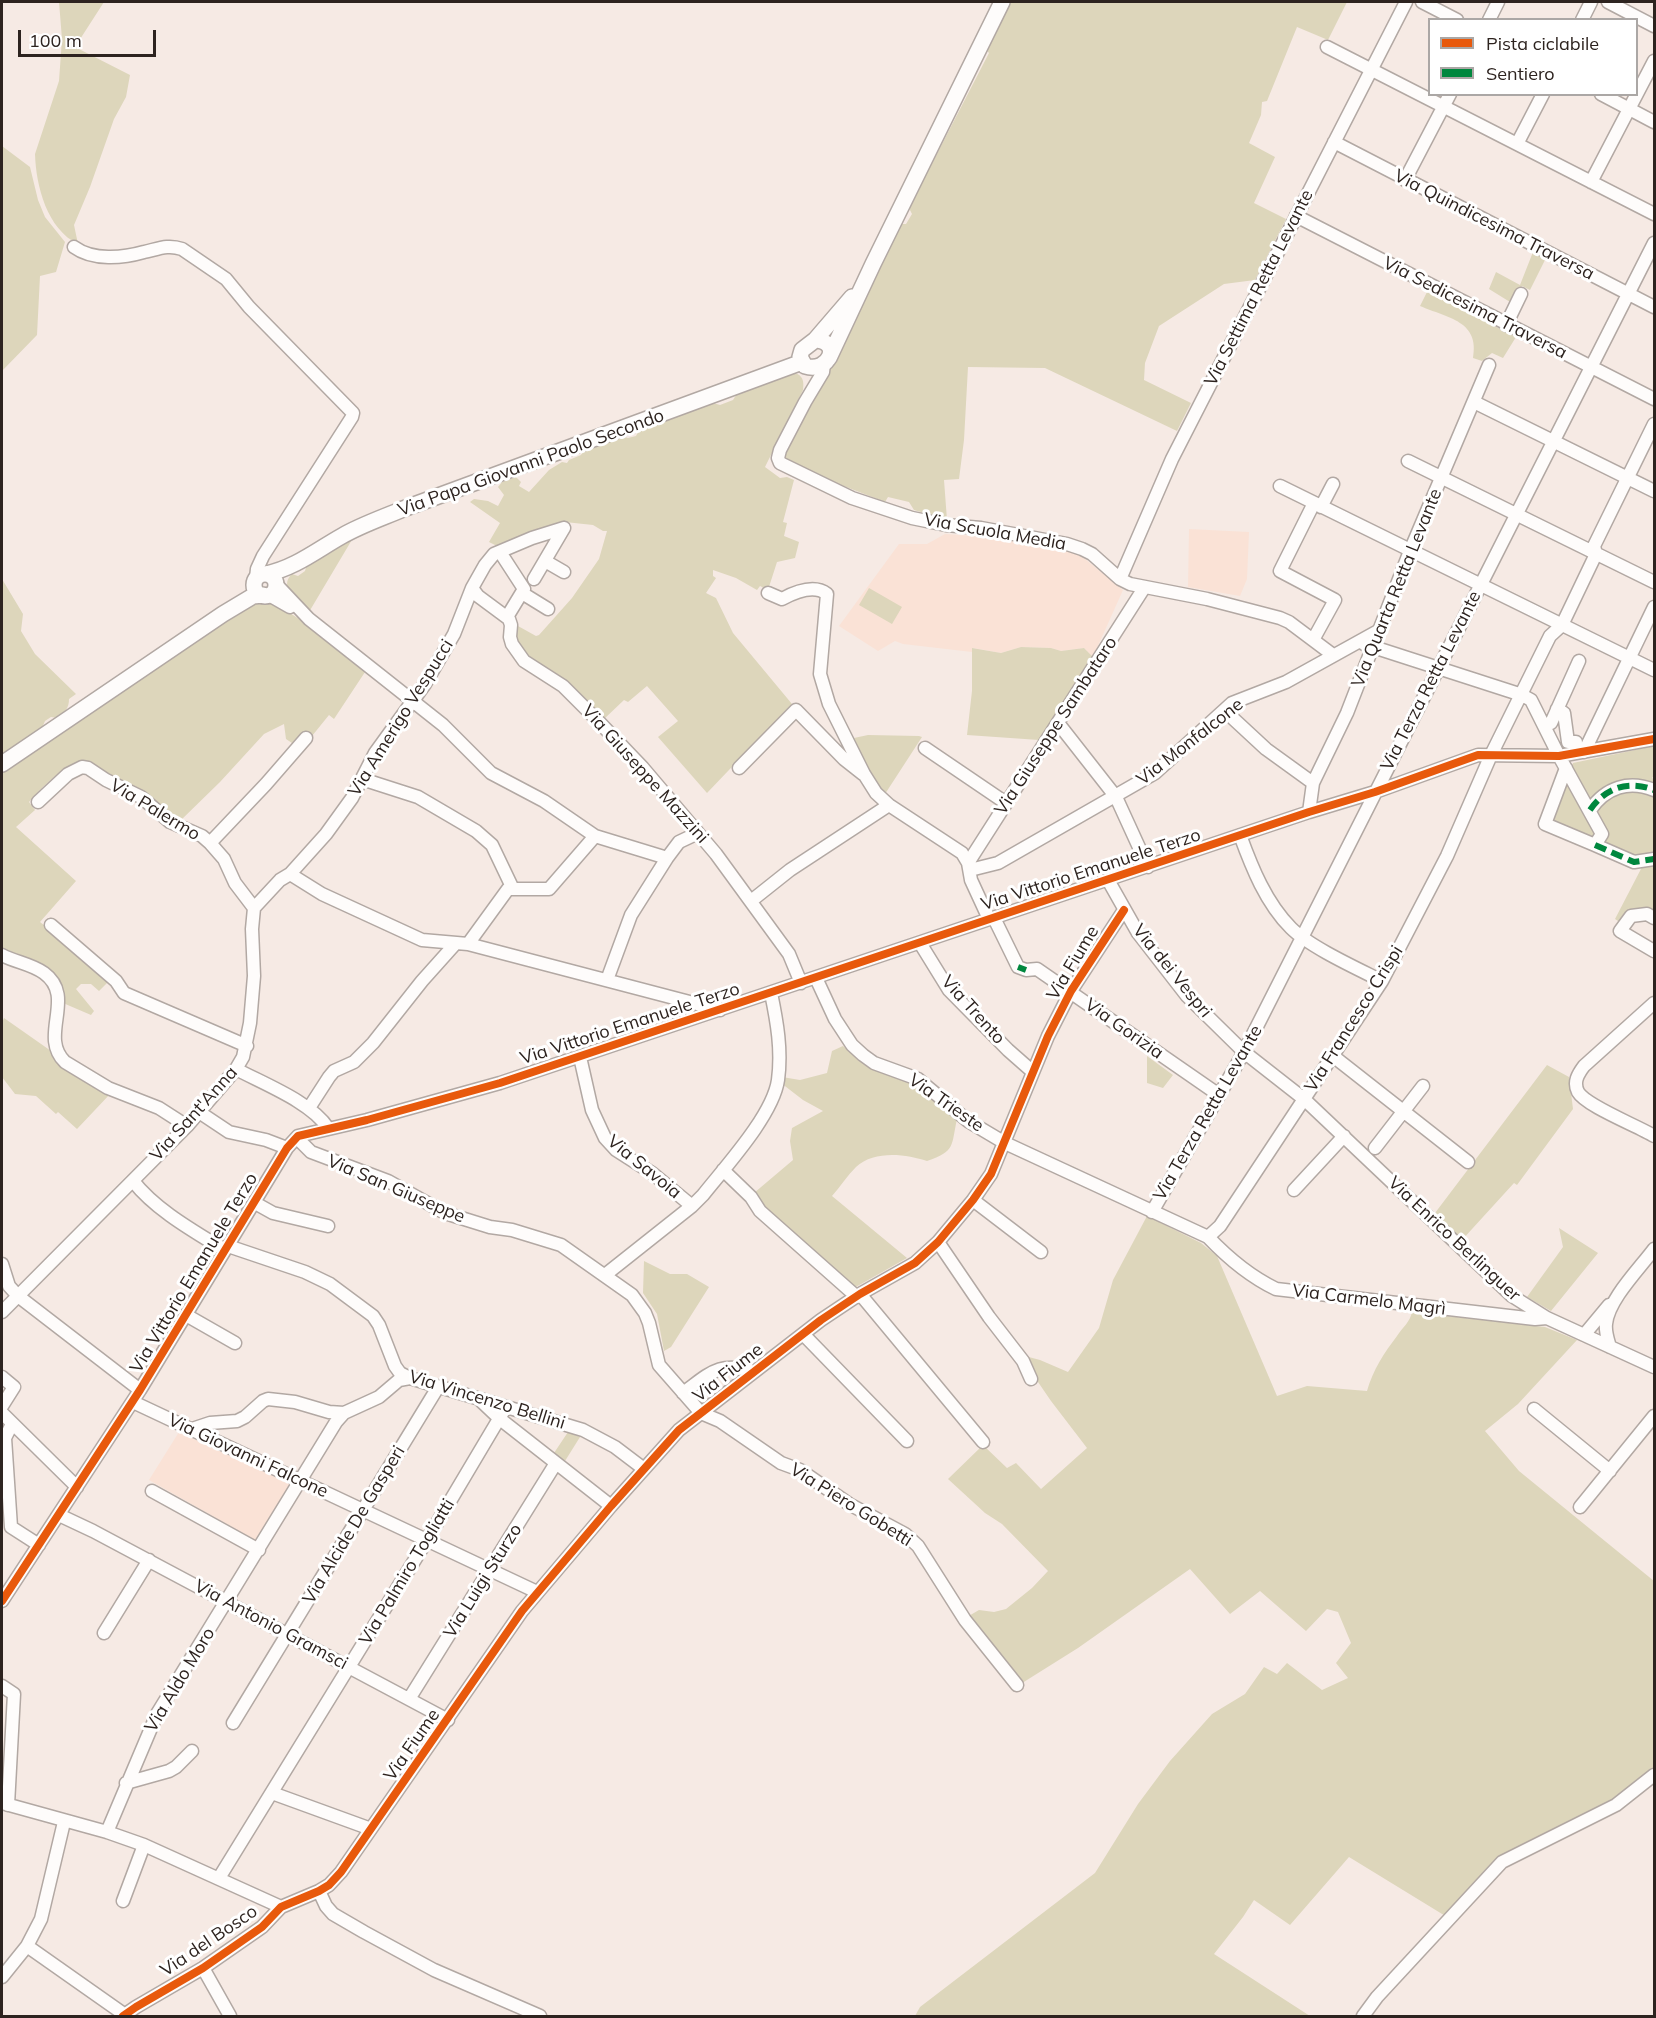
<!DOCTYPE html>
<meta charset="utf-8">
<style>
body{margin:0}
#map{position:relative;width:1656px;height:2018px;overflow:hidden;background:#f6eae4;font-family:Mulish,sans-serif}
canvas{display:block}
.frame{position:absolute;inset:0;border:3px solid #2d231f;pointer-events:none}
.legend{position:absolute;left:1428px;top:18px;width:210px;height:78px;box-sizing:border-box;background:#fff;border:2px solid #aba7a5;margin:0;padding:8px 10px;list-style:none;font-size:18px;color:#2d231f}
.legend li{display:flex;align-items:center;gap:12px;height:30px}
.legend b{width:30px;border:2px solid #aba7a5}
.scale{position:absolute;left:18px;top:30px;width:138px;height:27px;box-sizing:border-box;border:3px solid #2d231f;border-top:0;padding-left:8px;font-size:18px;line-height:21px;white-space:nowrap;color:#2d231f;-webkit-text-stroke:4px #fff;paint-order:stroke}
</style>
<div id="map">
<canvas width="1656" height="2018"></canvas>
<div class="frame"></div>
<ul class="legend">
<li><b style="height:8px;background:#e8590c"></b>Pista ciclabile</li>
<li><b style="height:8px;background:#00873e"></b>Sentiero</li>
</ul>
<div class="scale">100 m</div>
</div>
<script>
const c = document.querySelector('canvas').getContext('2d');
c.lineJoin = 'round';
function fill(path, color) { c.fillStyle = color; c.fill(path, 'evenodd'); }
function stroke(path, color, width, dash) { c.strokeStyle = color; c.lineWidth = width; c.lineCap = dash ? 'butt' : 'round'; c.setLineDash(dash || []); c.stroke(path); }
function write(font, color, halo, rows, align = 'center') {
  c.font = font + ' Mulish,sans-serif'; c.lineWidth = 6; c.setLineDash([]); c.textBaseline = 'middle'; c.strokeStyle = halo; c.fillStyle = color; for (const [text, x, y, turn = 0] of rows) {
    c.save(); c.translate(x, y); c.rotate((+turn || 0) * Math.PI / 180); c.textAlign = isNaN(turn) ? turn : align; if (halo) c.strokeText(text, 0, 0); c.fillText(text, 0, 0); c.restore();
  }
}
fill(new Path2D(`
 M1189,529L1249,532L1247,579L1240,596L1188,587Z
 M945,534L1000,538L1079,554L1123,590L1093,657L1084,648L1061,651L1051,648L1021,647L1001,653L973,648L972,652L903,644L895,641L878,651L839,626L899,544H927Z
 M179,1432L290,1484L255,1540L149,1480Z`), '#fae2d6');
fill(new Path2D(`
 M59,2H104L75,47L130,75L126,97L114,119L90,187L74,225L78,244C47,229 36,186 35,154L59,81L62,39Z
 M1011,2H1347L1328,40L1297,27L1267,101L1262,102L1261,115L1249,143L1275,157L1254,203L1286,219L1255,280L1224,284L1159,326L1145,363L1144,380L1191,403L1177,431L1045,368L968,367L964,440L959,479L944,480L947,520L914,510L909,502L888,497L885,502L836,483L784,458L835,354L841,352L845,344L843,338L901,224H906L912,214L909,208L989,53L987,51Z
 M2,146L30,167L38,200L45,217L65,242L56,272L40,276L37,335L2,371Z
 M1533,252L1546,258L1530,290L1522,286L1510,302L1489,289L1496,272L1520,285Z
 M1427,292L1516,337L1503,358L1492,353L1482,361L1473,358C1480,321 1448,318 1420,306Z
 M787,371C800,373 805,377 803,390L765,467L780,478L787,477L794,480L783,522L787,523L784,536L799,542L795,558L777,562L768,590L760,586L757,590L736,578L713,570V576L716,578L706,593L716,598L733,633L792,704L707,793L658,737L678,721L647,686L628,702L624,700L603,720L525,659L513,633L518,626L536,636L539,635L572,598L599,559L607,531H603L593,525L565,522L499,547L489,542L500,523L470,502L474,499L488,501L498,506L504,495L498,487L502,482L516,477L521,482L519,486L529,492L549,470L562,462L567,463L569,460L581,455L582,453L622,436L628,438L636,436L639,430L713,403L720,405L733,400L738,392Z
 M353,538L309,612C300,602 277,588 292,574L298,576L305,571L307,564Z
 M2,579L23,614L21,631L35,654L76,694L69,699C69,708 65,712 57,718L51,717L45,721L42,728L2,755Z
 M869,588L902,607L892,624L859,605Z
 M262,601C291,607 342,651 367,669L334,719L329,715L312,736L307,732L295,745L286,739L284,724L264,734L220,782L178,823L109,778L88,761C69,759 41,788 29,802L35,810L16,827L76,881L40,922L111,979L99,991L91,984H81L76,989L94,1011L91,1015L63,1003L62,992L2,950V772L242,611L254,603Z
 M1021,647L1051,648L1061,651L1084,648L1093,657L1039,740L967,735L972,691V648L1001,653Z
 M868,735L919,736L922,737L885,794L872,777L854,738Z
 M1654,746V776L1652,778L1654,779V855L1638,857L1551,822L1573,763Z
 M1642,867H1654V907L1652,912L1621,923L1615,919Z
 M4,1018L111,1093L77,1129L58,1112L56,1114L36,1096L15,1094L2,1077V1023Z
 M843,1046L868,1066L910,1081L920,1087L957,1119C951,1146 956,1151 927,1161C906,1154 874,1150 856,1167C847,1176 840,1187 832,1196L907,1258L854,1288L760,1206L754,1193L793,1160L790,1141L792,1128L823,1111L803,1100L781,1083L782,1077L800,1080L827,1073L832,1051Z
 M1147,1056L1173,1075L1163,1088L1147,1083Z
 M1547,1065L1569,1077L1573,1109L1517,1185L1514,1183L1462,1240L1435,1213Z
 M1147,1216L1201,1243L1217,1256L1277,1396L1307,1386L1367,1391C1373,1370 1384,1353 1397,1336C1403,1327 1410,1322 1412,1312L1545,1327L1577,1340L1518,1404L1485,1431L1519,1471L1654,1581V1771L1615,1803L1504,1858L1447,1917L1349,1857L1290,1925L1254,1900L1243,1917L1214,1954L1310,2016H915L920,2007L1095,1873L1138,1804L1170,1761L1212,1714L1245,1694L1264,1667L1277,1674L1287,1663L1322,1690L1348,1678L1336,1663L1351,1643L1338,1612L1327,1609L1306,1631L1260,1591L1230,1614L1190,1569L1078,1648L1019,1685L967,1617L979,1610L994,1612L1006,1609L1032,1588L1048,1571L1002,1524L985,1513L948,1479L983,1445L1007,1468L1016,1463L1041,1489L1087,1448L1051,1401L1038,1382L1025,1356L1040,1360L1068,1372L1099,1328L1113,1280Z
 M1559,1228L1598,1253L1551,1311L1527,1297L1563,1247Z
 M644,1261L670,1274H687L709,1287L671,1347L664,1351L657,1314L643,1293Z
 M568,1432L580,1437L565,1461L554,1453Z`), '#ddd6bb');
const minor = new Path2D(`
 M1422,2L1457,20
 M1608,2L1654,26
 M1489,20L1498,2
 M1582,20L1591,2
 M1327,47L1654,214
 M1601,94L1654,122
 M1334,142L1654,307
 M1517,144L1543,94
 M1405,180L1450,94
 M1591,182L1654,61
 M1296,216L1654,399
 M74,247C93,261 123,258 144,252C158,249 168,244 182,249L226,279L249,307L353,413L352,417L263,556L257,569L256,578
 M1506,325L1521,294
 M824,364L823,372L805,402L780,450L778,458L780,463L852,498L912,518L946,525L981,528L1067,544L1082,549L1092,554L1120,579L1130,584L1207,599L1280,618L1289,622L1333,655
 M1474,402L1654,491
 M1408,461L1654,582
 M1280,486L1654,670
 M1321,507L1333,484
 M500,552L524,589L507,617
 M545,561L564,572
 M534,579L564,528
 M1120,579L1172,459L1406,2
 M276,584L309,619L443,725L491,773L544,801L595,836L667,858
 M472,588L478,596L509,619L511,625L510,637L512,644L524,661L563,686L600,723L643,768L716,854L789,954L801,983
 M522,593L548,609
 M768,593L782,599C795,592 814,584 827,594L820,674L829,704L864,774L876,793L889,805L962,853L968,863L971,880L989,919
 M269,595L290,607
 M1313,640L1335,600L1280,571L1314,503
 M1364,644L1522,695L1531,700L1559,756L1602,834L1595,845L1545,824L1566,768
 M1557,709L1564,713L1568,742H1576
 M1225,711L1266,749L1313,783
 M1058,723L1116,797L1148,867
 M1544,726L1551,723L1579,661
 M925,748L1006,803
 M1584,752L1654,607
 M739,768L796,710L844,759L863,774
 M362,779L418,797L476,831L492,845L513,889
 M38,802L68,774L82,767L88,768L106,780L141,797L170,822L202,836L210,843L224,859L235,883L254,908
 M1590,810C1606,787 1629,780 1654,790
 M1309,812L1313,783L1347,713L1410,551L1489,365
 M1240,835C1252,868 1266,903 1291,928C1310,947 1356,968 1382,981
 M210,843L266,784L306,738
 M1595,845L1634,862L1654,859
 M968,863L1144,588
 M970,870L998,863L1155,773L1232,703L1286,682L1378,631
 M290,874L322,894L422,940L468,944L720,1010
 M1108,880L1138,933L1187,996L1244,1052L1304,1099L1512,1296L1547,1318L1654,1367
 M751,901L790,870L889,805
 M994,918L1018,967L1026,970L1037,969L1219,1095
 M1654,918L1647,914L1631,916L1620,931L1654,951
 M51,925L116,981L124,993L247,1046
 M920,943L949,990L1008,1050L1033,1072
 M468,944L508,889H549L595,836
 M2,955C15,962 32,964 44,973C77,997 38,1036 65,1062L108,1088L159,1108L187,1126
 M816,978L835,1019L852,1045L863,1055L874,1063L918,1079L968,1121L1005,1143L1208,1237C1228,1258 1249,1276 1276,1289L1535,1319L1547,1318
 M607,980L631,915L667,858L679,842L698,833
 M1654,1003L1584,1066C1578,1074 1573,1082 1578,1092C1586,1106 1638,1126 1654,1136
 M1333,1056L1468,1162
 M580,1057L592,1110L605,1138L616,1150L652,1173L692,1206
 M236,1069C264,1084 311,1102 328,1128
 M309,1108L329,1077L334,1071L354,1062L373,1043L422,981L456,943
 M199,1112L229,1132L266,1140L287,1148
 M298,1136L302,1143L311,1152L388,1181L445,1213L490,1227L512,1230L561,1245L632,1295L645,1313L649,1323L659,1365L701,1413L720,1421L781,1463L800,1470L849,1504L905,1534L918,1546L965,1620L1017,1685
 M1375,1148L1423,1086
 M723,1170L751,1197L760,1211L857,1297
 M133,1181C155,1209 190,1229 221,1248L228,1246L305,1272L330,1284L373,1316L379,1325L395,1366L400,1373L410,1378L583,1430L615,1447L644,1469
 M1294,1190L1344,1136
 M973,1200L1041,1252
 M255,1203L273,1213L328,1226
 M1152,1212L1244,1052L1654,243
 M1208,1237L1220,1226L1382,981L1447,856L1491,755L1550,636L1562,625L1596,554L1594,546L1654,424
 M938,1242L989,1317L1023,1361L1031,1379
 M2,1264L9,1286L18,1296L140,1390
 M605,1275L692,1206L703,1195C726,1166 773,1115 778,1080C782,1050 777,1022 771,993
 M860,1294L983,1442
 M2,1312L187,1126L236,1069L243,1057L250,1023L254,976L252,929L254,908L280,880L290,874L326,834L352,798L375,753L425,684L454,634L472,588L485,565L494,554L532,538L564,528
 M186,1315L235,1343
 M803,1334L907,1441
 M1584,1335L1609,1305
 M1610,1347C1608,1340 1605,1332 1606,1324C1608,1300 1640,1268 1654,1249
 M2,1377L14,1387L2,1406
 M683,1393C709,1374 720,1360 754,1372
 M481,1401L500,1419L611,1506
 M133,1402L537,1592
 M1534,1409L1610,1471
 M2,1413L77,1487
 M12,1424L5,1438L11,1527L39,1545
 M192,1429L210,1423L237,1421L245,1417L263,1401L268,1399L295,1402L329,1412L344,1413L379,1397L399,1380L410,1378
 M152,1491L259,1550
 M1580,1507L1654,1416
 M59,1515L93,1531L448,1720
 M2,1601L140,1390L287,1148L298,1136L367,1120L500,1083L1309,812L1375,792L1478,755L1559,756L1654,739
 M104,1633L149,1560
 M2,1686L14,1694L8,1805
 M409,1699L556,1463
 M233,1723L438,1387
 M126,1783L169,1771L176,1767L192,1751
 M272,1793L371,1829
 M2,1803L107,1832L144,1845L281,1907
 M107,1832L157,1714L336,1422L344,1413
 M219,1878L427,1540L506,1407
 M319,1891L326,1906L333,1914L364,1932L434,1970L540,2016
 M123,1901L144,1845
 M27,1946L125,2015
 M203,1968L230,2016
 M2,1977L27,1946L41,1919L64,1822
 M123,2016L136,2007L203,1968L262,1927L281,1907L319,1891L329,1885L341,1872L522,1611L611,1506L679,1430L821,1320L860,1294L915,1263L938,1242L973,1200L991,1174L1048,1036L1071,991L1124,910
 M1363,2016L1377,1997L1502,1862L1616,1805L1654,1775`);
const major = new Path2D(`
 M815,340L852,297
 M815,340C843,341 829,374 805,366L800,357L802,350Z
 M829,358L873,264L1002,2
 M266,574C295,568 317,550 342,536C361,525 382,518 403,509L802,362
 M254 585a11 11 0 1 1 22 0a11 11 0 1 1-22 0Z
 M2,764L223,614L253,596L263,595`);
stroke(minor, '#b2a8a3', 15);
stroke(major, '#b2a8a3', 18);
stroke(minor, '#fefcfb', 12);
stroke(major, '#fefcfb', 15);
stroke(new Path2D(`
 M1590,810C1606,787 1629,780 1654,790
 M1595,845L1634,862L1654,859
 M1018,967L1026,970`), '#00873e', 6, [12, 6]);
stroke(new Path2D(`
 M2,1601L140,1390L287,1148L298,1136L367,1120L500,1083L1309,812L1375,792L1478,755L1559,756L1654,739
 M123,2016L136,2007L203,1968L262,1927L281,1907L319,1891L329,1885L341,1872L522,1611L611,1506L679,1430L821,1320L860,1294L915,1263L938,1242L973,1200L991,1174L1048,1036L1071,991L1124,910`), '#e8590c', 8);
write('18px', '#2d231f', '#fff', [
 ["Via Quindicesima Traversa",1494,225,27],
 ["Via Settima Retta Levante",1259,288,-63],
 ["Via Sedicesima Traversa",1475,308,27],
 ["Via Papa Giovanni Paolo Secondo",531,463,-20],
 ["Via Scuola Media",995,532,10],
 ["Via Quarta Retta Levante",1397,588,-68],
 ["Via Terza Retta Levante",1431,681,-63],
 ["Via Amerigo Vespucci",401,718,-58],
 ["Via Giuseppe Sambataro",1056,726,-57],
 ["Via Monfalcone",1190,742,-38],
 ["Via Giuseppe Mazzini",645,774,48],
 ["Via Palermo",155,810,31],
 ["Via Vittorio Emanuele Terzo",1091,870,-18],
 ["Via Fiume",1073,963,-59],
 ["Via dei Vespri",1172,971,51],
 ["Via Trento",973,1010,48],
 ["Via Francesco Crispi",1354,1019,-58],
 ["Via Vittorio Emanuele Terzo",630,1024,-18],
 ["Via Gorizia",1124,1029,35],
 ["Via Trieste",946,1103,35],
 ["Via Terza Retta Levante",1208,1113,-60],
 ["Via Sant'Anna",194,1114,-48],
 ["Via Savoia",644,1167,39],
 ["Via San Giuseppe",396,1189,23],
 ["Via Enrico Berlinguer",1454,1239,43],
 ["Via Vittorio Emanuele Terzo",194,1273,-59],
 ["Via Carmelo Magrì",1369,1300,7],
 ["Via Fiume",728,1373,-38],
 ["Via Vincenzo Bellini",487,1400,17],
 ["Via Giovanni Falcone",248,1456,25],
 ["Via Piero Gobetti",851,1505,32],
 ["Via Alcide De Gasperi",354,1525,-59],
 ["Via Palmiro Togliatti",407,1572,-59],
 ["Via Luigi Sturzo",483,1581,-58],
 ["Via Antonio Gramsci",271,1625,28],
 ["Via Aldo Moro",180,1680,-59],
 ["Via Fiume",412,1745,-55],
 ["Via del Bosco",209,1941,-34]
]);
</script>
